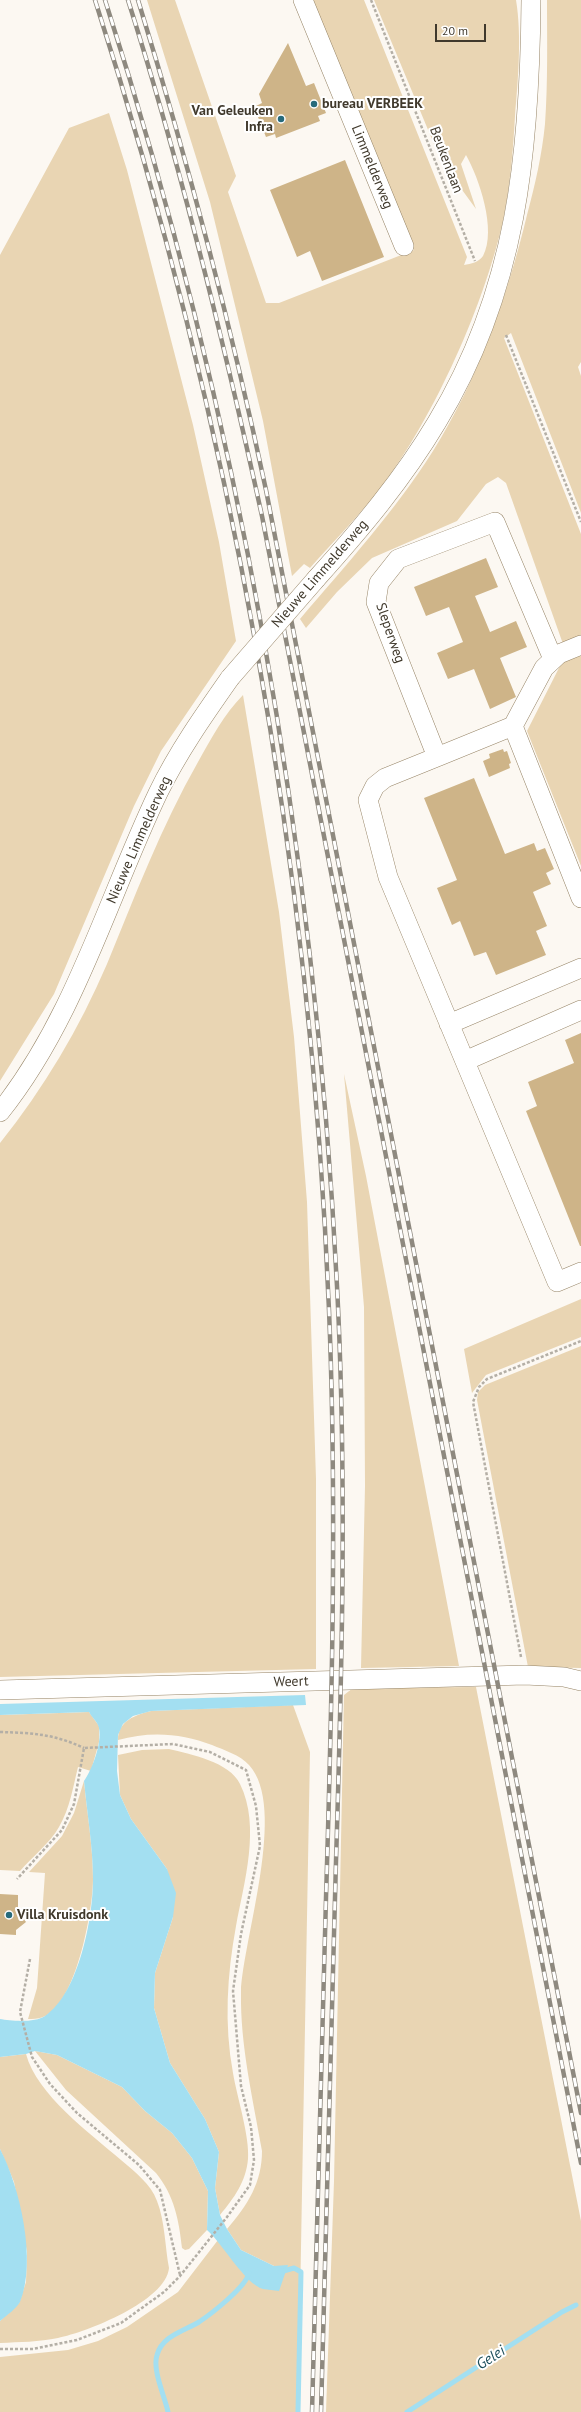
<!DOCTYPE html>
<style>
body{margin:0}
#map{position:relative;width:581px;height:2412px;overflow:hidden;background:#fcf8f2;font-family:"PT Sans",sans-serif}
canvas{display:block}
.scale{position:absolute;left:435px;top:24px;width:51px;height:18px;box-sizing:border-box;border:2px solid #40392c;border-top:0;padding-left:5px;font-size:12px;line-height:14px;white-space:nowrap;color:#40392c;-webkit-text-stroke:3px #fff;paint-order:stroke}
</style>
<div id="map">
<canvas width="581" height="2412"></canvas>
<div class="scale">20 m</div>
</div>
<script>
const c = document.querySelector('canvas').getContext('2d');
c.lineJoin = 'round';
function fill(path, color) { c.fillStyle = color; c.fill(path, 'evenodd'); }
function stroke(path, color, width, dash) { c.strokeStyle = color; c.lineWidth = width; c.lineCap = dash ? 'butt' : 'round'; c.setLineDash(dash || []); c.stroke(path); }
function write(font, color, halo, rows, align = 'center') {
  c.font = font + ' "PT Sans",sans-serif'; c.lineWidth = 4; c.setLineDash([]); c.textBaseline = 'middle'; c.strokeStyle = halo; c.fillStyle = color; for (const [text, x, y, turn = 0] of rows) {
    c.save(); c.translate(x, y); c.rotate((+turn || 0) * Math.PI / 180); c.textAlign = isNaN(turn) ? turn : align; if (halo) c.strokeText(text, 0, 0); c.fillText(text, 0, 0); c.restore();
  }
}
fill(new Path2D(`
 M147,0H175L236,176L228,192L266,303H279L414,250L308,0H364L467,257L464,265C471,264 479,262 483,256C497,230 479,178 466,155L461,164L476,209L441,161L374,0H516C522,36 518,80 515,116C513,152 510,189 502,225C482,311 430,426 375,495C355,520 331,544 310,568L304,564L292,576L263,421L210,202Z
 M547,0H581V362L578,367L581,376V513L511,333L504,338L581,534V638L563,644L506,483L498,477L486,484L457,521L372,558L337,592L306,628L300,619C346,565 395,511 433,451C478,379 507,298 527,215C535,185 542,155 545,124C548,83 547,41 547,0Z
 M109,113L127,170L193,425L219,542L236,641L161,751L134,806L54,994L0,1081V255L69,128Z
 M581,653V866L527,731L562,662Z
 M243,695L279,912L294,1037L307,1202L316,1479V1669L0,1677V1143C44,1088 79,1029 107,964C135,896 161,827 198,762C211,739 224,714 243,695Z
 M344,1074L366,1176L459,1666L361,1668L365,1486L364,1307Z
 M581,1299V1337L486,1375L472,1393L464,1349Z
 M581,1346V1668L528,1667L477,1400L478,1392L485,1385Z
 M476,1687L581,2221V2412H326L334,2181L344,1695L353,1688Z
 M293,1705L310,1752L298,2412H0V2357L68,2350L98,2341L127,2327L178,2292L218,2240L244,2274L274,2266L241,2250L227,2229C248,2205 262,2182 262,2151C253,2099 240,2045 241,1992C243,1939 288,1807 249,1765C240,1755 224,1750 212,1745C182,1733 149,1731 118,1740C118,1721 135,1715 151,1711Z
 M89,1712L99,1726V1742L91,1771L78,1767C73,1787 70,1808 59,1827C50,1843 32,1857 20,1871L0,1870V1715Z
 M169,1749C190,1754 230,1762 240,1784C261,1826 244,1883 236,1926C227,1975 224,2024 233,2073C237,2097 250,2137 248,2159C246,2182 234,2198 220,2215L215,2188L219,2152L205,2119L170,2063L154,2008L155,1973L173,1917L167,1869L131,1819L120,1795L118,1755L142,1750Z
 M84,1781C87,1813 93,1846 93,1879C93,1910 76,2005 43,2017C38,2019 32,2019 28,2019L37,1988L45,1873L29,1872L62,1836L74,1813Z
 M35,2051L57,2055L122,2087L145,2111L172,2133L192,2158L208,2191L207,2230L189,2249L185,2250L182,2248C179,2220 174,2195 156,2173L66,2090Z
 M26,2054C37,2095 90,2133 121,2160C135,2172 151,2184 157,2201C165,2221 165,2247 169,2268C166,2301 87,2332 58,2338C39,2342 20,2342 0,2343V2321L19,2303L26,2282L27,2252L14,2182L0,2149V2057Z`), '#e9d5b3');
fill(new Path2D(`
 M305,1695L306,1705L151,1711L133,1716L123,1724L118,1735L117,1771L120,1795L131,1819L167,1869L176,1893L173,1917L155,1973L154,2008L170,2063L205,2119L219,2152L215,2188L220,2215L227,2229L241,2250L274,2266L288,2265L279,2291C274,2290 268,2290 263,2289C245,2284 223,2244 207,2230L208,2191L192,2158L172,2133L145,2111L122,2087L57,2055L35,2051L26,2054L0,2057V2019C11,2021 35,2023 45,2016C79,1993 93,1918 93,1879C93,1847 87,1813 84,1781C92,1770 104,1739 98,1725C96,1721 91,1716 89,1712L0,1715V1704Z
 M0,2149C20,2187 37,2261 20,2302C17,2308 6,2316 0,2321Z`), '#a3dff1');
stroke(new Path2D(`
 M280,2272L294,2268L301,2272L298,2412
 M168,2412C165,2397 152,2370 157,2355C162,2336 184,2331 199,2322C211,2314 246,2287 249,2273
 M407,2412L562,2312L576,2305`), '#a3dff1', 5);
fill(new Path2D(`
 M288,43L306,86L314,83L326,113L318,116L320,121L276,138L275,134L266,137L254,107L262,103L259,94Z
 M345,160L384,257L322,281L310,251L297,257L270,190Z
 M486,558L498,587L475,596L490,632L516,621L527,647L500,658L516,697L490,709L474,669L448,679L437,653L463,642L449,607L426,616L414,587Z
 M503,749L504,752L507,751L511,763L509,764L510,768L489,777L483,761L490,758L489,754Z
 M474,778L505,854L534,843L537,851L545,848L554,869L546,873L551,884L533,892L547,926L536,931L546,955L496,975L486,952L474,956L460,921L452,925L437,888L457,880L424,798Z
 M581,1033V1246H580L526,1111L537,1106L528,1082L574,1063L565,1040Z
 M0,1894L18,1895V1910L26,1922L16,1930V1935L0,1934Z`), '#ceb488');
const minor = new Path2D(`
 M303,0L404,246
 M316,579C361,529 403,479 437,422C517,290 530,150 531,0
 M581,645L559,654L544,668L513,726L581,898
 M513,726L437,757L376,602L379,583L398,559L495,522L553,659
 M437,757L385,778L375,786L368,800L388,877L557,1282L581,1272
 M449,1024L581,968
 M465,1061L581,1010
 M0,1112C75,1018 107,900 158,793C178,752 204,715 230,678
 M0,1690L525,1675L564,1677L581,1681`);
stroke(minor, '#968466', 20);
stroke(new Path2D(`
 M371,0L475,261
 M506,335L581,522
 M521,1657L473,1402L479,1387L487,1379L581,1341
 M0,1732C33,1733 54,1734 84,1748
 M30,1959L20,2012L32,2057L50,2084L77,2113L139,2165L160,2190L180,2275
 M0,2349H33L77,2340L121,2323L164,2292L180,2276L227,2217L250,2185L254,2160L251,2127L241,2086L233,1991L241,1934L260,1846L256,1806L246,1770L210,1752L173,1744L84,1748L74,1804L62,1830L17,1879`), '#b4afa6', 2.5, [3, 2]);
stroke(minor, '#fff', 19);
const rail = new Path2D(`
 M95,0C231,422 311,867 329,1310C337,1506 332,1702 326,1898C321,2069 317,2241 312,2412
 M105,0C239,415 315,850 337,1286C347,1478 342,1669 336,1861C331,2045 326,2228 321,2412
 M128,0C182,170 224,342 262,516L581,2163
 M138,0C188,162 231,325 266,490L581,2113`);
stroke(rail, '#8e897f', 4.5);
stroke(rail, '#fff', 3, [9]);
const minorBridge = new Path2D(`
 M230,678L316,579`);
stroke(minorBridge, '#968466', 20, []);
stroke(minorBridge, '#fff', 19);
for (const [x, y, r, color] of [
 [314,104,4,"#266a7b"],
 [281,119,4,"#266a7b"],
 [9,1915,4,"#266a7b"]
]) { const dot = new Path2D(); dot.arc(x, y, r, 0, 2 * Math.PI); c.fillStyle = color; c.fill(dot); stroke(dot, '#fff', 1.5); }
write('bold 14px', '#40392c', '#fff', [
 ["bureau VERBEEK",322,104],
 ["Van Geleuken",273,111,"right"],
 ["Infra",273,127,"right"],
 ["Villa Kruisdonk",17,1915]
], 'left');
write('14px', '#40392c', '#fff', [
 ["Beukenlaan",446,160,69],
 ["Limmelderweg",372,167,68],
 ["Nieuwe Limmelderweg",320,574,-49],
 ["Sleperweg",390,633,71],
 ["Nieuwe Limmelderweg",139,840,-66],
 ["Weert",291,1682,-2]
]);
write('italic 15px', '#1c4e5b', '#fff', [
 ["Gelei",491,2358,-33]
]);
</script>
